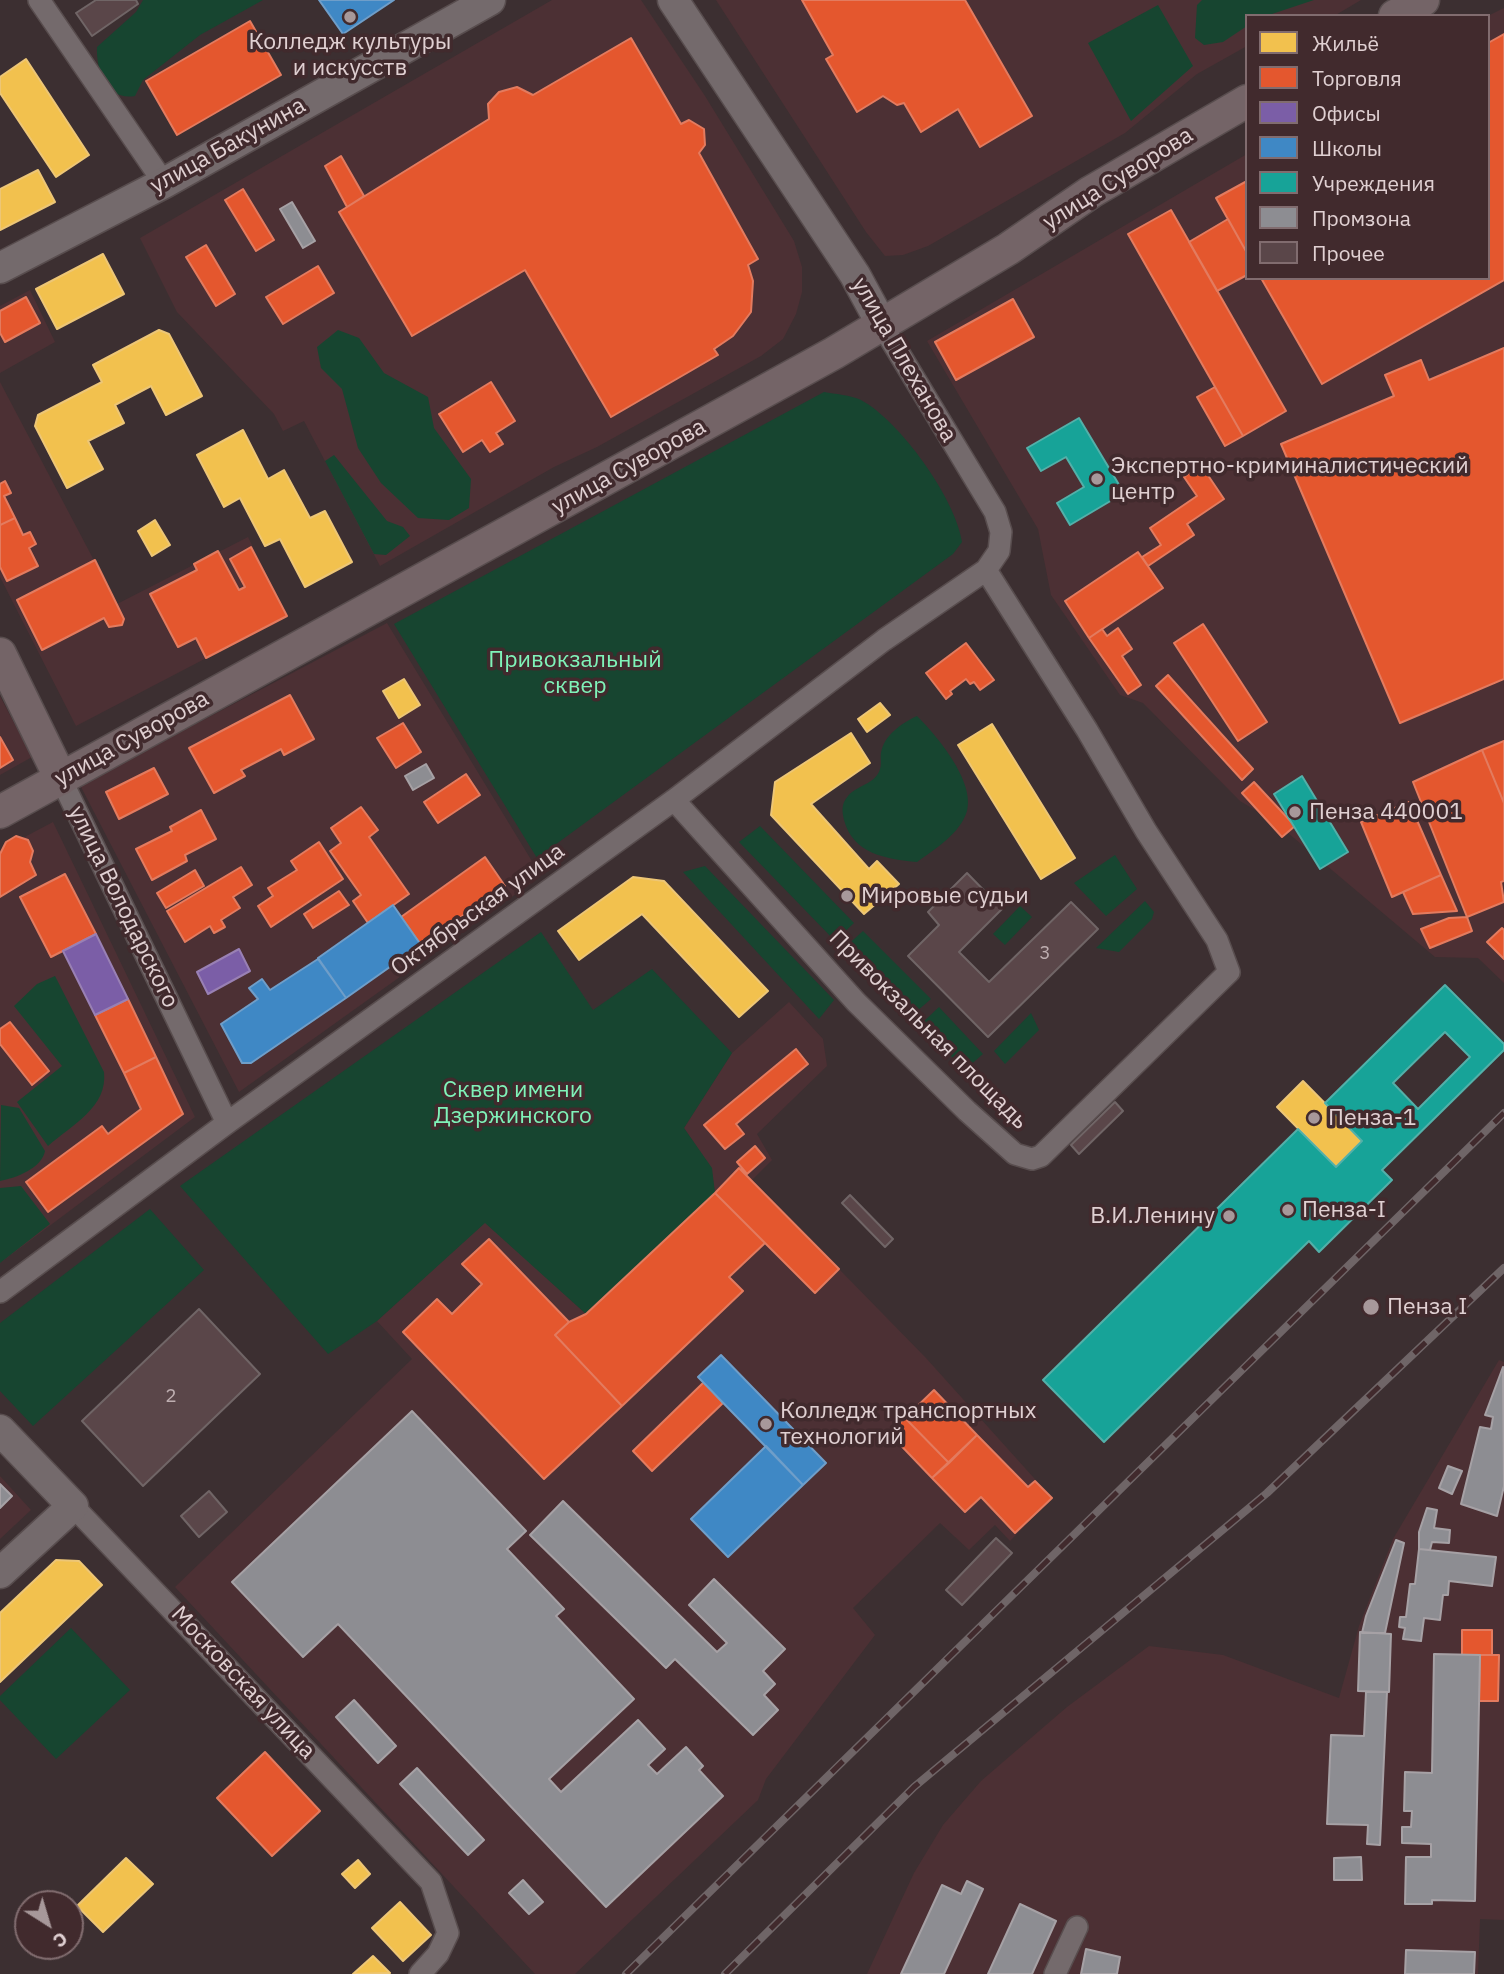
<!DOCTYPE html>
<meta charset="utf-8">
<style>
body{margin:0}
#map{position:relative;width:1504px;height:1974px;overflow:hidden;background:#3c2f31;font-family:"IBM Plex Sans",sans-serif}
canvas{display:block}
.legend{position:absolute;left:1245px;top:14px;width:245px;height:266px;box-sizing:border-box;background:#412a2d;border:2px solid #816c6f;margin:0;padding:9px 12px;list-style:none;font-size:21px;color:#e0d0d2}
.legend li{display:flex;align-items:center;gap:14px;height:35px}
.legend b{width:35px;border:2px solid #816c6f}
.north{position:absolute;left:14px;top:1890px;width:70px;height:70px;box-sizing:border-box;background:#412a2d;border:2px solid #816c6f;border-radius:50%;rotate:143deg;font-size:19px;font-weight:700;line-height:28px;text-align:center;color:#e0d0d2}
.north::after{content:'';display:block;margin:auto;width:24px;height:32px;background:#a7989a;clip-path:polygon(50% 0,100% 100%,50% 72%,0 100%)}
</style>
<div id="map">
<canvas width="1504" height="1974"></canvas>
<ul class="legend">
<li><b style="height:19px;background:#f2c14e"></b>Жильё</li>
<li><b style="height:19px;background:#e4572e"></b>Торговля</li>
<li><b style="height:19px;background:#7b5ea7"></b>Офисы</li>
<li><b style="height:19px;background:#3f88c5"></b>Школы</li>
<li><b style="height:19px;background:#17a398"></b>Учреждения</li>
<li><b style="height:19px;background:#8d8d92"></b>Промзона</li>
<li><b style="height:19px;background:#5a4649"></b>Прочее</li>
</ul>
<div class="north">С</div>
</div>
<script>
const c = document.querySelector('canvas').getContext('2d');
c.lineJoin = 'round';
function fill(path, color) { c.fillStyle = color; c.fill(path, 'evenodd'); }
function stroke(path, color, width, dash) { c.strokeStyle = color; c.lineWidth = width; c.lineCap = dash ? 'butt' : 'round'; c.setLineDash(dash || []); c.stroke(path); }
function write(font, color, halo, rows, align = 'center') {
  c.font = font + ' "IBM Plex Sans",sans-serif'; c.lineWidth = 7; c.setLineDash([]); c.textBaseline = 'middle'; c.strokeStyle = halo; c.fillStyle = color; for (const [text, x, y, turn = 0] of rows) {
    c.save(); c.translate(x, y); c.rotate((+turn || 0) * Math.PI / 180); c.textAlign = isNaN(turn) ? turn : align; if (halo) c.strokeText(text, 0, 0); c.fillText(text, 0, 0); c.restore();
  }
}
fill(new Path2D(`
 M552,0H641L705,96L794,241L802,267V292L796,314L783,339L761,356L597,447L554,467L380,566L304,421L283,431L274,414L177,312L140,238Z
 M716,0H1361L1334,16H1247V46L1197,74L1125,133L928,246L903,255L885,256L866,232Z
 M1504,8V983L1478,958L1435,957L1275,822L1240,801L1143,703L1120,695L1051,595L1038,529L927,341L1247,154V278H1488V16Z
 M30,290L55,342L0,373V306Z
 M0,382L117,604L248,537L287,616L76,726L0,577Z
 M387,623L541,876L239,1092L80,785Z
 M0,696L32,757L0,775Z
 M53,822L195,1117L0,1263V850Z
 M789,1002L823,1039L827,1066L757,1134L772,1160L752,1180L926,1358L1052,1498L1010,1541L995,1525L969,1550L940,1523L853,1608L875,1635L766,1779L758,1800L575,1974H535L175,1587L412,1359L377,1321L485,1222L586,1314L715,1193L711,1168L684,1128L732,1053Z
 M1499,1360L1504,1362V1920L1480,1919L1478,1974H867L914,1873L943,1825L981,1781L1067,1707L1149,1646L1223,1655L1339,1698L1359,1626L1393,1539Z
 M0,1476L31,1510L0,1539Z`), '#4c3034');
fill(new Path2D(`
 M143,0H263L200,35L143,80L135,96C107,101 96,71 97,47L136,12Z
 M1202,0H1314L1266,16H1247V26L1223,42L1204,45L1195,38L1197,5Z
 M1158,5L1193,66L1131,121L1088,43Z
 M338,330L359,338L384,373L428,397L434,428L471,479L469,508L449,520L418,518L381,483L358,448L342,389L321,368L317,347Z
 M824,392C835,394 850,395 861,400C900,421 956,499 962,542L953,554L537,858L394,624Z
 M334,455L387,521L403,527L410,536L386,555L374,554L325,461Z
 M917,716C937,736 975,781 967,811C960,834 935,849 917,862C886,859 853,854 844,820C842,811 841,804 848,796C857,785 876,784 880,769C882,764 880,758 881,753C884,735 902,723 917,716Z
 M760,826L854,923L835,941L739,842Z
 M1115,855L1137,889L1106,916L1074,883Z
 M705,866L834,1000L819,1019L683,872Z
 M1145,901L1154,912L1152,919L1119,952L1096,948Z
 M1020,906L1032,917L1005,945L993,934Z
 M863,931L931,999L910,1017L843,949Z
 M541,932L593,1010L652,969L732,1053L684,1128L712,1168L715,1193L586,1314L485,1223L377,1321L328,1354L180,1186Z
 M55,976L104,1072C108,1107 72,1125 48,1146L17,1102L62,1066L14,1006L37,984Z
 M939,1007L983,1054L968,1067L955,1060L920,1025Z
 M1031,1013L1039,1030L1005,1064L994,1051Z
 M1,1105L19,1108L45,1151C42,1168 16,1178 0,1181Z
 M21,1186L50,1224L0,1263V1188Z
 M150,1209L204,1270L33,1426L0,1391V1323Z
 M71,1628L130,1690L56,1759L0,1700V1696Z`), '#174530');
const homes = new Path2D(`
 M26,59L89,155L56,177L0,93V77Z
 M38,170L55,202L0,230V189Z
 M103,254L124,294L57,329L36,289Z
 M159,330L169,334L202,396L166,415L151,386L115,405L124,423L88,441L103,469L67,488L35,426L38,415L102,382L93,365Z
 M243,430L268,479L284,470L310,518L325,511L352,562L305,587L280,539L265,546L240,498L224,507L197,455Z
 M155,520L170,545L152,556L138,531Z
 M404,679L420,705L399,718L383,691Z
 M880,703L890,715L867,732L858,719Z
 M992,724L1075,858L1041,879L958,745Z
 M851,733L870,763L811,804L869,869L877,861L899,884L864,914L771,815L775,782Z
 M633,877L664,881L768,991L739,1017L642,914L579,960L558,931Z
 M1303,1081L1362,1141L1336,1167L1277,1107Z
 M56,1560L79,1561L102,1585L0,1682V1613Z
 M126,1858L153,1884L103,1932L77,1906Z
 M358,1860L370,1874L355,1888L342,1874Z
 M400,1902L431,1935L403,1961L372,1928Z
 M373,1956L390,1973L353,1974Z`);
fill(homes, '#f2c14e');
stroke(homes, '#edc676', 2);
const shops = new Path2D(`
 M802,0H965L1032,116L980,147L958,109L921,132L904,103L897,105L883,96L857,112L826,59L833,55Z
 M250,21L281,75L177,135L146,81Z
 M1504,34V280L1322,384L1261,278H1488V43Z
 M631,38L681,124L689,120L704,129L705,145L699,153L758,259L748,265L753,281L751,312L733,336L714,349L718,355L611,417L525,270L412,336L339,212L489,119L488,104L499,92L517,87L533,95Z
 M341,156L364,196L347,207L325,166Z
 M1247,181V253L1216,198Z
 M243,189L274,240L256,251L225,200Z
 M1171,210L1286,411L1243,436L1128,234Z
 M1228,219L1247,253V275L1217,291L1189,242Z
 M206,245L235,294L216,306L186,257Z
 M318,266L334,293L283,324L266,297Z
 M26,297L40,323L5,342L0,333V311Z
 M1013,299L1034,337L956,380L935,342Z
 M1504,348V679L1400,723L1281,444L1394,396L1385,375L1421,360L1429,380Z
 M491,382L515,421L496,433L503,444L490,452L482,440L463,452L439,414Z
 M1215,387L1243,436L1225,446L1197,397Z
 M1201,465L1224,499L1187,524L1194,535L1148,566L1142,557L1161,545L1150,528L1197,496L1184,477Z
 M5,481L11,493L4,496L15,518L0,525V484Z
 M15,518L23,535L30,532L36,544L29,548L38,566L7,581L0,567V525Z
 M251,547L287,616L206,658L196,638L178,647L150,594L197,570L194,564L218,551L239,590L245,587L230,559Z
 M1138,552L1163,588L1089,638L1065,601Z
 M95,560L124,619L122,625L109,627L104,618L42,650L17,600Z
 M1203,624L1267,722L1238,741L1174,643Z
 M1118,628L1132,649L1122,656L1141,685L1128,694L1089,638L1102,629L1107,636Z
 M966,643L994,680L980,690L974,682L970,684L966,679L950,691L952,694L946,699L926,673Z
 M1168,675L1253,769L1242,780L1156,686Z
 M290,695L314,739L284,755L281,749L241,770L245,776L214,793L189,748Z
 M403,723L421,752L396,768L377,738Z
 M0,737L13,760L0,768Z
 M1504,741V803L1482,750Z
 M1482,750L1504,803V881L1501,882L1504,902L1467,917L1413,782Z
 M154,768L168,794L119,819L106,792Z
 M466,774L480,795L438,823L424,802Z
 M1254,782L1295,826L1282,837L1242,793Z
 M1409,802L1441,875L1392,897L1361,822Z
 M361,807L378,830L369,837L409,894L368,923L353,901L361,895L330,851L341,843L331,828Z
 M201,810L216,839L185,855L187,861L152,880L136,849L172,831L170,827Z
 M16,836L28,840L33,851L30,862L36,875L0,897V854L6,842Z
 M319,842L343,879L271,927L258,906L273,896L268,888L297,870L291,861Z
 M485,857L505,886L421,945L401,917Z
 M241,867L252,885L233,897L240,908L221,920L225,927L214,933L210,926L185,942L167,911Z
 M195,870L204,886L166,908L157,893Z
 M65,874L96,934L51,957L20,897Z
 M1441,875L1457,911L1413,914L1403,892Z
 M339,891L349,905L313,928L304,914Z
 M1467,917L1472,931L1430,948L1421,929L1449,918Z
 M1502,928L1504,930V959L1487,942Z
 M128,999L156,1057L124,1073L95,1015Z
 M10,1022L49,1071L32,1085L0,1044V1029Z
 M796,1049L808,1064L736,1124L744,1134L725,1149L704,1125Z
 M156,1057L183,1114L48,1212L26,1182L102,1126L108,1134L141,1109L124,1073Z
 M755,1146L765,1158L747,1174L737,1162Z
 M739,1168L839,1269L815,1293L715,1193Z
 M715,1193L765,1243L729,1277L743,1291L622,1406L555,1335L569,1322L586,1314Z
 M489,1239L569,1322L555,1335L622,1406L544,1479L403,1332L437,1299L452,1314L482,1284L462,1264Z
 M704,1382L723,1403L652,1471L633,1451Z
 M934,1390L977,1435L949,1463L905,1418Z
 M905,1418L949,1463L932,1478L889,1433Z
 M977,1435L1028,1487L1035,1481L1052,1498L1015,1533L981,1497L965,1512L932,1478Z
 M1462,1630H1492V1655H1462Z
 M1480,1655H1499L1498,1701H1479Z
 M265,1752L320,1811L272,1856L217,1798Z`);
fill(shops, '#e4572e');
stroke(shops, '#e37b5f', 2);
const offices = new Path2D(`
 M96,934L128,999L95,1015L63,951Z
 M239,949L250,971L208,994L197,972Z`);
fill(offices, '#7b5ea7');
stroke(offices, '#9980b4', 2);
const schools = new Path2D(`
 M319,0H394L343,34Z
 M393,905L421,945L346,998L318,958Z
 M318,959L346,998L251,1063H242L221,1024L258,999L249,988L262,979L270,990Z
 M721,1355L826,1463L803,1485L698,1377Z
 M766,1446L803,1485L728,1557L691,1519Z`);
fill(schools, '#3f88c5');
stroke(schools, '#6f9ec9', 2);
const public = new Path2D(`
 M1079,418L1124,493L1070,525L1057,503L1084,487L1066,457L1041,471L1027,448Z
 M1302,776L1348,852L1320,869L1274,794Z
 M1445,985L1504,1044V1050L1382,1170L1392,1180L1319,1252L1309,1241L1104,1442L1043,1380L1298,1129L1336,1167L1362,1141L1325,1103ZM1445,1032L1470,1057L1418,1109L1393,1083Z`);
fill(public, '#17a398');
stroke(public, '#53b0a9', 2);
const industry = new Path2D(`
 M292,202L315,241L303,248L280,209Z
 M426,764L434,778L413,790L405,776Z
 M1503,1367L1504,1486L1497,1516L1461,1504L1480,1427L1491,1429L1493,1417L1485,1415Z
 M412,1411L526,1531L507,1549L564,1609L556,1616L634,1699L549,1779L561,1792L638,1720L665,1749L648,1765L657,1774L686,1747L703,1766L699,1770L723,1796L606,1907L338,1624L303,1657L232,1582Z
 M1448,1466L1462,1471L1452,1494L1439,1488Z
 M0,1484L12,1496L0,1508Z
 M563,1501L717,1652L727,1643L689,1605L714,1579L785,1649L763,1671L775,1684L764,1695L778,1710L753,1735L675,1659L666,1668L530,1535Z
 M1427,1508L1437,1510L1434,1528L1450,1530L1449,1543L1432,1542L1430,1550L1419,1549V1532Z
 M1396,1540L1404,1543L1385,1633H1362L1366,1616Z
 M1419,1549L1496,1557L1492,1586L1449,1581L1448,1595H1443L1440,1620L1424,1618L1421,1641L1403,1639L1405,1628L1399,1627L1400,1617H1406L1410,1584H1415Z
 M1360,1632L1391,1634L1389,1692L1358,1691Z
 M1434,1654L1480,1655L1475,1901L1432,1900V1904H1405L1406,1857H1431V1844L1402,1843V1827H1411L1412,1811H1404L1405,1772L1432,1773Z
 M1366,1692H1387L1380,1845L1367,1844L1368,1825L1327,1824L1331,1735L1364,1736Z
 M354,1700L396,1746L378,1763L336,1717Z
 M417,1768L484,1840L468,1855L400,1784Z
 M1361,1857L1362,1880H1334V1858Z
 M523,1880L543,1902L529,1914L509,1893Z
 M967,1881L983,1889L944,1974H901L942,1885L961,1894Z
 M1020,1904L1056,1921L1032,1974H988Z
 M1086,1949L1120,1957L1117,1974H1081Z
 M1406,1950L1475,1952L1474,1974H1405Z`);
fill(industry, '#8d8d92');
stroke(industry, '#a6a1a5', 2);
const building = new Path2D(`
 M96,0H136L138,4L92,36L76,13Z
 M967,873L1002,909L959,952L989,982L1071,902L1098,929L988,1037L908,956L939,925L928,912Z
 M1115,1102L1123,1111L1079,1154L1071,1145Z
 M850,1195L893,1239L885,1247L842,1203Z
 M199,1309L260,1374L143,1486L82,1421Z
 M209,1491L227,1512L199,1537L181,1516Z
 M996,1538L1012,1553L962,1605L946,1590Z`);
fill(building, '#5a4649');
stroke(building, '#706566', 2);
const street = new Path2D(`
 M39,0L164,183
 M61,779L227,1123
 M674,800L856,1002L967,1111L1015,1154L1032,1159L1041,1156L1229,972L1217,940L1146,831L1087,730L986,570
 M0,1292L227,1123L674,800L884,640L986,570L999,551L1001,532L995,512L882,325
 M73,1506L431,1882L448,1933L438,1954L420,1974
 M1055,1974L1077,1927`);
const secondary = new Path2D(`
 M673,0L855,275L882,325
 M0,268L164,183L490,0
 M0,1430L73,1506L0,1573`);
const primary = new Path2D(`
 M1395,16L1423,0
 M0,654L61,779
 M0,812L834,353L1008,249L1091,192L1247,101`);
stroke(street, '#584d4e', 24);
stroke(secondary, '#584d4e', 33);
stroke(primary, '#584d4e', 35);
stroke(street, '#746a6c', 21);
stroke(secondary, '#746a6c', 30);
stroke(primary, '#746467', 32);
const rail = new Path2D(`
 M626,1974L1504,1113
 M725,1974L914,1787L1267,1493L1504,1268`);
stroke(rail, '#6f6567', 8);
stroke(rail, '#412a2d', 5, [16]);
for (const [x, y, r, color] of [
 [350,17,7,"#a7989a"],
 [1097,479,7,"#a7989a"],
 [1295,812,7,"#a7989a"],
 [847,896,7,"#a7989a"],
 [1314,1118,7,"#a7989a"],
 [1288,1210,7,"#a7989a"],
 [1229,1216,7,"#a7989a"],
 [1371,1307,9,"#a7989a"],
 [766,1424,7,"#a7989a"]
]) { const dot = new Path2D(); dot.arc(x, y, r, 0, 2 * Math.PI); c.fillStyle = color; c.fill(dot); stroke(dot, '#412a2d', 2.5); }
write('19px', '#beaeb0', null, [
 ["3",1045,954],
 ["2",171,1397]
]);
write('23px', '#e0d0d2', '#412a2d', [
 ["Колледж культуры",350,42,"center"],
 ["и искусств",350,68,"center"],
 ["Экспертно-криминалистический",1111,466],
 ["центр",1111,492],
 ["Пенза 440001",1309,812],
 ["Мировые судьи",861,896],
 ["Пенза-1",1328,1118],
 ["Пенза-I",1302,1210],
 ["В.И.Ленину",1215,1216,"right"],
 ["Пенза I",1387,1307],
 ["Колледж транспортных",780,1411],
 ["технологий",780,1437]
], 'left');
write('23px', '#e0d0d2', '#412a2d', [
 ["улица Бакунина",228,146,-29],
 ["улица Суворова",1118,179,-32],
 ["улица Плеханова",904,360,60],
 ["улица Суворова",629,467,-29],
 ["улица Суворова",132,739,-29],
 ["улица Володарского",123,907,64],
 ["Октябрьская улица",478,910,-36],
 ["Привокзальная площадь",928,1030,45],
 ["Московская улица",243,1683,47]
]);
write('23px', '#7ff3b9', '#412a2d', [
 ["Привокзальный",575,660],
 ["сквер",575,686],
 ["Сквер имени",513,1090],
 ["Дзержинского",513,1116]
]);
</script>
